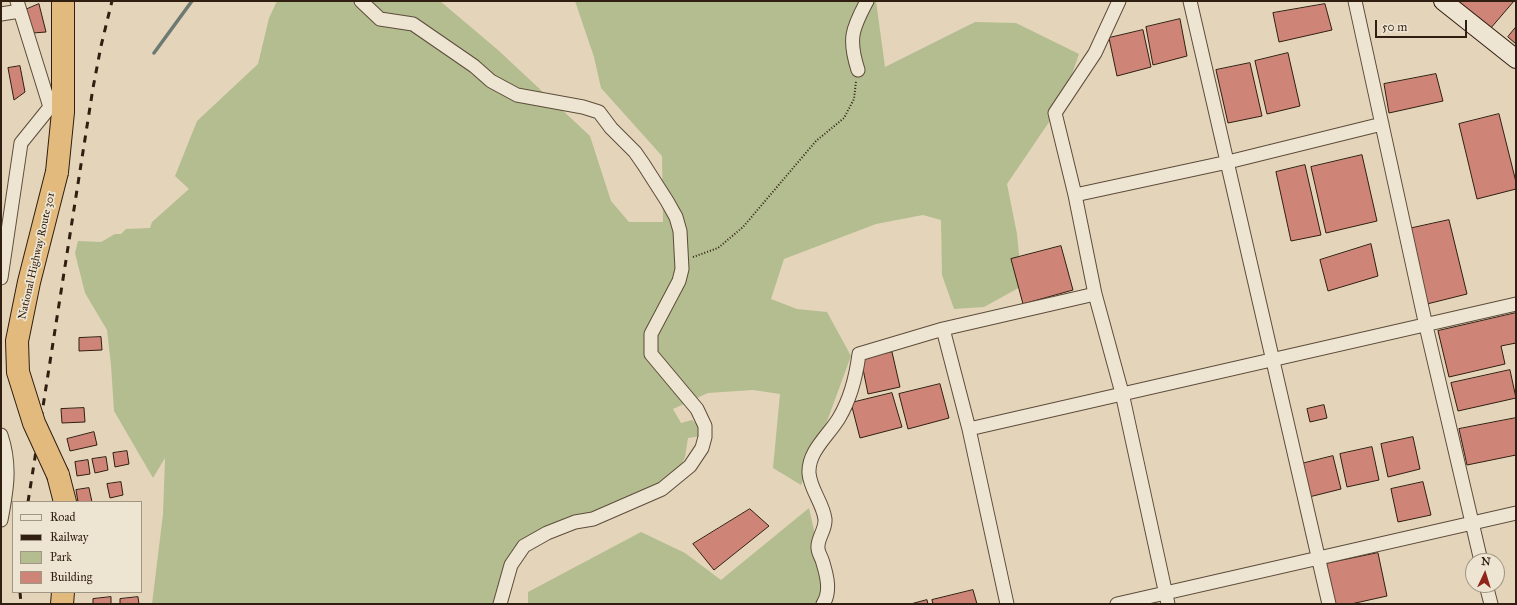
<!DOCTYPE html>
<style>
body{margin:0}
#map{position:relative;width:1517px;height:605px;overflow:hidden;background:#e4d5ba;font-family:"IM FELL Great Primer",serif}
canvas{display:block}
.frame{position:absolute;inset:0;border:2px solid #301e10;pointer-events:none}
.legend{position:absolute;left:12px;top:501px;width:130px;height:92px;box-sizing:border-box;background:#ede4d2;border:1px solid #a19584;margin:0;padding:5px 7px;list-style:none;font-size:12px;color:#301e10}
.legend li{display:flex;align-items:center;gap:8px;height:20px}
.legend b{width:20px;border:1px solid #a19584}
.north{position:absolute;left:1465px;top:553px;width:40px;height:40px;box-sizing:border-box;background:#ede4d2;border:1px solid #a19584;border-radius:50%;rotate:4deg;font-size:11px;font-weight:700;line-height:16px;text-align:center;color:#301e10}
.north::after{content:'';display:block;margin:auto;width:14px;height:18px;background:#8f2418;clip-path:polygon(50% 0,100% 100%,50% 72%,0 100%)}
.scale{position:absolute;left:1375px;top:20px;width:92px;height:18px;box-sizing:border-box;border:2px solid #301e10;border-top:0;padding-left:5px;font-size:12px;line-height:14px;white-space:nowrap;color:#301e10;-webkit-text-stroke:3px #ede4d2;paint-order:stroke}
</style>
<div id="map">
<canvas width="1517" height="605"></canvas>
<div class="frame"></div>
<ul class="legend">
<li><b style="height:5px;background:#ede4d2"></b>Road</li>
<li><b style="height:5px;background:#301e10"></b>Railway</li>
<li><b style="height:11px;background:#b3bd90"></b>Park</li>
<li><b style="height:11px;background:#ce8477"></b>Building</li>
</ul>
<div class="north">N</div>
<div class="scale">50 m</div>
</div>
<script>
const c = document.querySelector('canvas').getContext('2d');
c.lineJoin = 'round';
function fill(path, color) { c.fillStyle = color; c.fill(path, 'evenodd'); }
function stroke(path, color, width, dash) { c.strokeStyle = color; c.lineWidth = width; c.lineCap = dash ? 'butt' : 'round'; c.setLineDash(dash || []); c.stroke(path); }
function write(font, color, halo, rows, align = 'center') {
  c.font = font + ' "IM FELL Great Primer",serif'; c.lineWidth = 3.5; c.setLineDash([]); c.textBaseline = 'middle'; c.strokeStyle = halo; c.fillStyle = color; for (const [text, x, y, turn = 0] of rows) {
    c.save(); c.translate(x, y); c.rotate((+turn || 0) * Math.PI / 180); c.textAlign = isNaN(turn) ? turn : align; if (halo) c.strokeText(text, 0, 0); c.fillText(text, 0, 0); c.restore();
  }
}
fill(new Path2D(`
 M277,1H440L498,50L590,136L611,201L629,222H663L662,156L601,88L594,57L575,1H876L885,67L975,22L1016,23L1079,54L1062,103L1007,184L1017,234L1022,286L984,307L954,309L942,275L941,220L923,215L876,224L784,259L771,299L797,309L827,312L851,356L819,443L801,485L773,468L780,394L753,390L708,393L673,409L681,423L692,420L708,435L688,438L685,457L678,473L626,502L542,530L504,586L496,591L493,604H152L163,514L165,458L153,478L114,411L111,365L107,330L85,293L75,253L78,241L101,242L115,234H121L126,229L150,228L152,222L189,189L175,176L197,121L258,64L269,18Z
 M809,508L825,580L820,604H528V592L641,532L685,553L721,580Z`), '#b3bd90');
stroke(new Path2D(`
 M154,53L192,1`), '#6d7a72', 3.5);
const building = new Path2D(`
 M1457,1H1514L1490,29Z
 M39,4L46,32L33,33L25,10Z
 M1325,4L1332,30L1279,42L1273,13Z
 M1180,19L1187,56L1153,65L1146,27Z
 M1516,27V44L1508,37Z
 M1143,30L1151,67L1117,76L1109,38Z
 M1288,53L1300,106L1267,114L1255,61Z
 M1250,63L1262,116L1228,123L1216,70Z
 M20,66L25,92L14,100L8,68Z
 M1436,74L1443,101L1389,113L1384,84Z
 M1499,114L1516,182V189L1477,199L1459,124Z
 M1362,155L1377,221L1326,233L1311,167Z
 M1305,165L1321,235L1291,241L1276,172Z
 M1449,220L1467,294L1427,304L1408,229Z
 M1371,244L1378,276L1328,291L1320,260Z
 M1061,246L1073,290L1023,304L1011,259Z
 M1516,313V343L1501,346L1505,364L1449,377L1438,331Z
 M101,337L102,350L79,351V338Z
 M892,352L900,387L868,394L861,359Z
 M1510,370L1516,398L1458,411L1451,383Z
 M940,384L949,418L908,429L899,394Z
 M892,393L902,427L860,438L851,403Z
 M1324,405L1327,418L1310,422L1307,409Z
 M84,408L85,422L62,423L61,409Z
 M1516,418V455L1467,465L1459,429Z
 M94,432L97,445L70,451L67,439Z
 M1413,437L1420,469L1388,477L1381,444Z
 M1372,447L1379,480L1347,487L1340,454Z
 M127,451L129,464L115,467L113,453Z
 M1333,456L1341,489L1309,497L1301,464Z
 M106,457L108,470L95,473L92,459Z
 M88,460L90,474L77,476L75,462Z
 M121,482L123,495L110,498L107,484Z
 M1423,482L1431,515L1398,522L1391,489Z
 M89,488L92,502H78L76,490Z
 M750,509L769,526L714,570L693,544Z
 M1378,553L1387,596L1351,604H1334L1325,564Z
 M973,590L977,604H933L932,600Z
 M111,597V604H93V599Z
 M138,597L139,604H120V599Z
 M927,600L928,604H911Z`);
fill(building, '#ce8477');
stroke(building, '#301e10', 1);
const street = new Path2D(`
 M17,1L50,107
 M361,1L380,19L413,24L474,66L491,81L517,95L583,107L599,112L611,128L635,152L644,165L667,201L676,217L680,231L682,269L679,281L651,334V354L697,409L705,426V437L702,448L690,466L662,489L593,519L575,522L547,533L524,546L511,565L500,604
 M1119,1L1095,53L1055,113L1075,195L1095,294L1122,393L1168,604
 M1190,1L1329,604
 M1355,1L1426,326L1481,561
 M1,14L20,11
 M858,70C848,39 852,29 867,1
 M1075,195L1228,162L1382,124
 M1,278L21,143L50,107
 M943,329L969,429L1007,604
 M969,429L1516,304
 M1,435C11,465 7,489 1,520
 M1486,585L1491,604
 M823,604C831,592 827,576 823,563C822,558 818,553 818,548C817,538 826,530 825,519C823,503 810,489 809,473C808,451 829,435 839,418C851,398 856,377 859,354L943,329L1095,294
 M1117,604L1516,513`);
const secondary = new Path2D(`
 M1443,1L1516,59`);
const highway = new Path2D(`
 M57,172L63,112V1
 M58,475L65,502
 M62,604L63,592`);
stroke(street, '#5d4c3a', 15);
stroke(secondary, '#301e10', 20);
stroke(highway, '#301e10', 24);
stroke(new Path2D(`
 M693,257L718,248L743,227L816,141L844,118L854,99L856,81`), '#301e10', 2, [1, 2]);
stroke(street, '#ede4d2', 13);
stroke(secondary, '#ede4d2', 18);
stroke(highway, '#e2ba7d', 22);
stroke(new Path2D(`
 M28,502L93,88L101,46L112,1
 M20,592L21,604`), '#301e10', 3, [7, 7]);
const highwayBridge = new Path2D(`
 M57,172L29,282L17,341L18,372L34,423L58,475`);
stroke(highwayBridge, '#301e10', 24, []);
stroke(highwayBridge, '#e2ba7d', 22);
write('11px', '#301e10', '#ede4d2', [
 ["National Highway Route 301",37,256,-77]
]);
</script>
